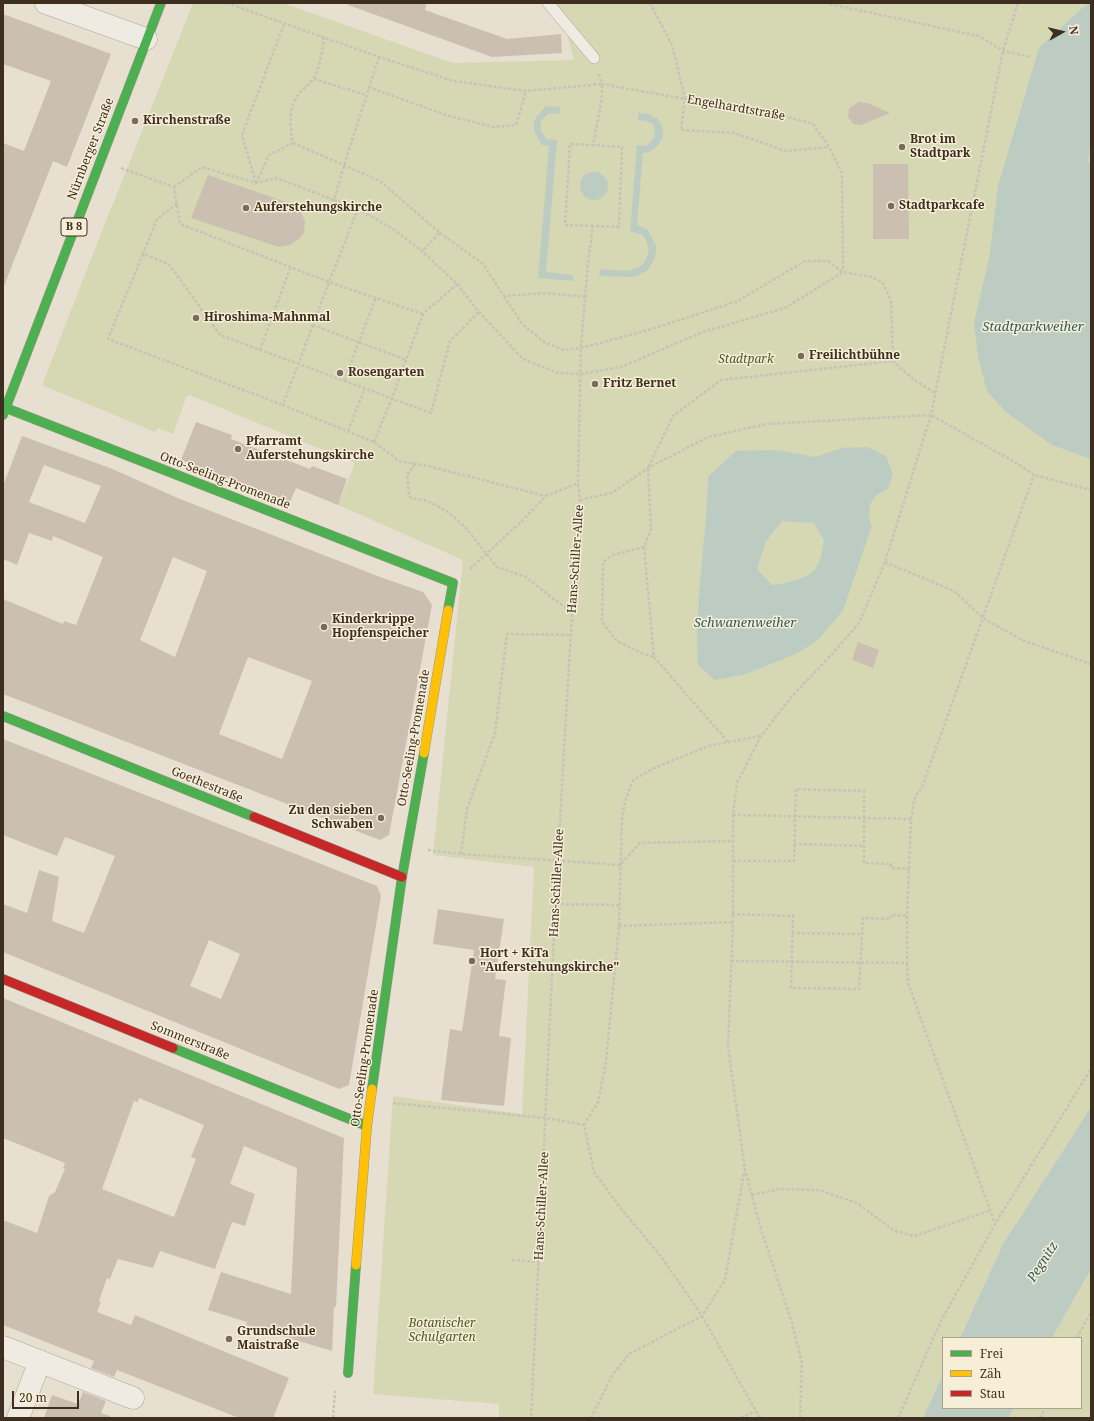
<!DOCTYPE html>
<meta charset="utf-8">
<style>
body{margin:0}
#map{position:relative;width:1094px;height:1421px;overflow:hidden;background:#e7e0d1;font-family:"Noto Serif",serif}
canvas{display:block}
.frame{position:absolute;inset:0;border:4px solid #3d2e20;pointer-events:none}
.legend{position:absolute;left:942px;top:1337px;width:140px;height:72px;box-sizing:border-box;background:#f7eed8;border:1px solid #ada18e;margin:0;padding:5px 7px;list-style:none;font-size:12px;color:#3d2e20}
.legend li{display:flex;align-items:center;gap:8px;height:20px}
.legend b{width:20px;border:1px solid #ada18e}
.north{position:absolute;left:1042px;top:12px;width:40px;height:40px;-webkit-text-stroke:3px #f7eed8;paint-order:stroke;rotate:82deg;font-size:11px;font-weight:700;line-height:16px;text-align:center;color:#3d2e20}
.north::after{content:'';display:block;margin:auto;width:14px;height:18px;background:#3d2e20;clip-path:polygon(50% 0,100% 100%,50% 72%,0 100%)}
.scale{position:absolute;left:12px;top:1391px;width:67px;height:18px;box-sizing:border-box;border:2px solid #3d2e20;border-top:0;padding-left:5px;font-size:12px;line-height:14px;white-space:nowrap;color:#3d2e20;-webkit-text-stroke:3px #f7eed8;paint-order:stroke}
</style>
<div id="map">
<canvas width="1094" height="1421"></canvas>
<div class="frame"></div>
<ul class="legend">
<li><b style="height:5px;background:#4caf50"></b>Frei</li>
<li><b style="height:5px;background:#ffc107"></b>Zäh</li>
<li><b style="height:5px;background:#c62828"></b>Stau</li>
</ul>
<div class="north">N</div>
<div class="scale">20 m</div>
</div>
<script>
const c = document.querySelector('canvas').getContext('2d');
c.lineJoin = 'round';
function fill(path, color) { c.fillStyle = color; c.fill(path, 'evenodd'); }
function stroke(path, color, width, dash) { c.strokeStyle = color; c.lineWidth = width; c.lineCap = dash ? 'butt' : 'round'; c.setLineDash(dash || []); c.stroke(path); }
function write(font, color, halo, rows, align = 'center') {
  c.font = font + ' "Noto Serif",serif'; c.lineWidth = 3; c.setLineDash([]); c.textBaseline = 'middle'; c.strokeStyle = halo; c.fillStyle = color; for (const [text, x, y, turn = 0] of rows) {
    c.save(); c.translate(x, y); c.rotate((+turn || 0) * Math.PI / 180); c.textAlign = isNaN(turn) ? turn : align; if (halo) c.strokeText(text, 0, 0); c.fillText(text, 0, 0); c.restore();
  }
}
fill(new Path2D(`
 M193,3H283L453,63L574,60L561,14L553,3H1091V1107L1003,1244L960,1338H943V1374L923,1418H499V1404L373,1394L393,1096L522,1114L534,867L433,855L463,560L338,505L355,463L189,395L186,398L173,434L158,428L155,432L42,385L112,205L113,204Z
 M1091,1269V1418H1009L1014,1408H1081V1338H1052Z`), '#d6d7b3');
fill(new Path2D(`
 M1088,3H1091V140L1088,162L1091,165V459L1052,445L1006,412L987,391L978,357L974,322L989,259L998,186L1039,48Z
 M546,106L560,107L559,114L549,113L541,121L540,129L546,139L557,140L546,272L573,275V281L538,278L549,146L542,145C531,126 530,123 546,106Z
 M638,113L648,114L658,119C660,123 663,128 663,132C664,142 653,153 643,153L637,225L648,230L656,246L655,258L648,270L635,277L599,276L600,269C616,270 638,276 646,259C651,250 648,244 643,235L630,231L637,145L646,146C655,140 657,135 653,124L646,121L638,120Z
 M580 186a14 14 0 1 1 28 0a14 14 0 1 1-28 0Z
 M867,447L886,456L893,475L887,490C884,491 881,492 878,494C868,501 867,517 872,526L843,610L818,640L796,654L746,674L715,680L698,665C694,602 707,539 708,477L736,451L775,450L815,457L842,448ZM782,521L814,523L824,540C823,546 822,553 820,559C814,580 791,582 772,585L757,569L766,541Z
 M1091,1107V1269L1052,1338H960L1003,1244Z
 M943,1374V1408H1014L1009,1418H923Z`), '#bcccc2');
fill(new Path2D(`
 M348,3H427L425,10L507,39L561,34L562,53L492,57L348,5Z
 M3,14L111,54L67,167L53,161L4,286H3V143L24,151L51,81L3,64Z
 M859,102L868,103L890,113L861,125L853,124L848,117L849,109L852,106Z
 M873,164H908L909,239H873Z
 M208,175L292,204L300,211L305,221L304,232L300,238L290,245L279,247L191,218Z
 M196,422L232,435L231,439L310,469L312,466L347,479L338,505L296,488L290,502L181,460Z
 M22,436L110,468L180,499L380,577L423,592L432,605L389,835L380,840L3,694V599L63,624L64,621L76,625L103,557L53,536L52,541L29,533L17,565L3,559V486ZM44,465L101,486L85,523L29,502ZM173,557L207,571L175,657L140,640ZM248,657L312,681L282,759L219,734Z
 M858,642L879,650L873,668L852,660Z
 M3,739L377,886L381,896L349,1085L339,1089L3,952V904L27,913L39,870L59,877L52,921L84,933L115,856L65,837L57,856L3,835ZM209,940L240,954L221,999L190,986Z
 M438,909L504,919L495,979L506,980L499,1036L511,1038L504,1106L441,1100L450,1029L462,1031L474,950L433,944Z
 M3,998L344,1138L336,1307H334L332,1351L246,1325L247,1322L208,1310L221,1272L291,1294L297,1168L244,1146L230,1184L255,1194L245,1226L232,1222L215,1269L160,1251L153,1268L118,1259L110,1279L107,1278L99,1301L101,1302L97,1312L131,1325L135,1315L289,1378L273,1418H239L117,1370L114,1377L91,1368L94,1361L3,1325V1220L37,1233L49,1196L55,1192L65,1169L63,1168L65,1163L3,1138ZM139,1098L204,1125L191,1157L196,1159L174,1217L102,1189L134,1101L138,1102Z
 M83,1392L106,1401L101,1413L110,1416V1418H44L52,1395L78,1404Z`), '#cbbfb2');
const lane = new Path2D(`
 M548,3L594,58`);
const street = new Path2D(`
 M46,3L146,39
 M3,1347L133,1398
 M18,1418L40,1361`);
const fast = new Path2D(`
 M6,408L453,583L448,610
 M3,415L161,3
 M3,716L254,817
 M173,1048L367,1126
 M372,1089L402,877L424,753
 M348,1373L356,1265`);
const slow = new Path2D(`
 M424,753L448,610
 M356,1265L367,1126L372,1089`);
const jam = new Path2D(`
 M254,817L402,877
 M3,979L173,1048`);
stroke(lane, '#ada599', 12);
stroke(street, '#ada599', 23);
stroke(fast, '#9c958a', 10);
stroke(slow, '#9c958a', 10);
stroke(jam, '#9c958a', 10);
stroke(new Path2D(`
 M227,3L379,57L454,81L526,91L602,84V98L593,145L622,147L619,227L593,226L588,262L581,348L578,483L580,500C558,806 546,1112 531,1418
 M650,3L672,45L685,99L681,130L734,133L786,151L829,147
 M825,3L979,36L1003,51L1031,57
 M599,74L602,84L685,99L766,111L813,124L829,147L842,173L843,271
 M314,79L366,95
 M368,87L449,116L494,127L516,125L526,91
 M293,143L380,181L440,233L422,251
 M121,168L174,187L180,224L329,282L358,209L334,200L344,165L379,57
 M256,183L269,155L293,143C290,127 288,109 298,95C302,89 309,85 313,79C320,69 322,50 324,38
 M256,183L242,135L284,24
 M174,187L202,167L256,183L276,178L334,200
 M177,204L157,219L143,254L169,264L220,335L431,413L450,341L479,312
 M358,209L393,229L422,251L457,284L479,312L523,359L558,373L581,374L621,367L703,332L785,308L843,272
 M593,226L565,225L570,144L593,145
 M440,233L483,264L504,296L545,293L586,297
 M143,254L108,339L283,405
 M504,296L522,324L544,342L564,350L581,348L652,329L738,301L805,261H828L843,272L872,277L883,283L891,301L893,361L914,380L935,393
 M423,314L329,282L283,405L374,442L399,461L427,466L546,496
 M313,325L406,360
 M260,350L291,266
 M344,381L376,297
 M348,431L365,388
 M374,442L392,398L423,314L457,284
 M415,464L407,475L409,494L411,498L428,501L448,512L465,527L497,567L526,577L551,597L572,612
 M580,500L612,493L648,468L708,437L767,424L931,415L1018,464L1034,475L1091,490
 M644,547L613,555L603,562L602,622L617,641L641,653L654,657
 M885,562L954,591L983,618L1022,640L1091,664
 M470,569L522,521L546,496L578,483
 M311,599L315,587
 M728,742L654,657L644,547L651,529L648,468L673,416L721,380L893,361
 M733,815L911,819
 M794,844L864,846
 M428,850L461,854L620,865L640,843L733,841
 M461,854L467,809L495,733L507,634L570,635
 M733,861H794L796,789L864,791V863L891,864V868L909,869
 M556,904L620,905
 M732,914L793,916L791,988L859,989L863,918L890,919L891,915L907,916
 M619,926L733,922
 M792,933L862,934
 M731,961L907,963V916L911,819L915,796L922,787L1034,475
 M907,963L908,983L995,1224
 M393,1103L546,1118L584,1125L594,1172L623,1211L663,1259L702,1316L760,1418
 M584,1125L598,1102L606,1062L619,926L622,817L625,802L633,780L654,768L708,746L760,736
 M752,1195L780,1189L819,1190L857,1203L893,1230L914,1236L989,1211
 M512,1260L539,1262
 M1077,1338L1091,1312
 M333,1418L335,1391
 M591,1418L612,1376L629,1354L702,1316L725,1280L744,1172
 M741,1418L756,1411
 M800,1418L802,1363L792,1323L761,1229L745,1170L728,1046L733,922V815L737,783L761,736L793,695L833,653L859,623L885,562L931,415L1003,51L1018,3
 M898,1418L941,1321L995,1224L1091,1069
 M1040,1418L1045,1408`), '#c8c2b9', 2.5, [3, 2]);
stroke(lane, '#efebe3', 11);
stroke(street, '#efebe3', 22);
stroke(fast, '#4caf50', 9);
stroke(slow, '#ffc107', 9);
stroke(jam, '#c62828', 9);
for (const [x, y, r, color] of [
 [135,121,4,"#786c5e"],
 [902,147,4,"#786c5e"],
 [891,206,4,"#786c5e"],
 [246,208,4,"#786c5e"],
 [196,318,4,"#786c5e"],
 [801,356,4,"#786c5e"],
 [340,373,4,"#786c5e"],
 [595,384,4,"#786c5e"],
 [238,449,4,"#786c5e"],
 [324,627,4,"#786c5e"],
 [381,818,4,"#786c5e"],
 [472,961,4,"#786c5e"],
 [229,1339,4,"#786c5e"]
]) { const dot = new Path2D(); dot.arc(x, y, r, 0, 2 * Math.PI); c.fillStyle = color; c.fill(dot); stroke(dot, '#f7eed8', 1.5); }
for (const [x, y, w] of [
 [74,227,26]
]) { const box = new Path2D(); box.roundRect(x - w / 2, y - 9, w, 18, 3); c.fillStyle = '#f7eed8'; c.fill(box); stroke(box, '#3d2e20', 1); }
write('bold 11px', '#3d2e20', null, [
 ["B 8",74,227]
]);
write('12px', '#3d2e20', '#f7eed8', [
 ["Engelhardtstraße",736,108,10],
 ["Nürnberger Straße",91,149,-69],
 ["Otto-Seeling-Promenade",225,481,21],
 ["Hans-Schiller-Allee",576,559,-86],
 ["Otto-Seeling-Promenade",414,738,-80],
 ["Goethestraße",207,785,22],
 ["Hans-Schiller-Allee",557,883,-87],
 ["Sommerstraße",190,1041,22],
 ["Otto-Seeling-Promenade",365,1058,-82],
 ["Hans-Schiller-Allee",542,1206,-87]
]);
write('bold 12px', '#3d2e20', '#f7eed8', [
 ["Kirchenstraße",143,121],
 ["Brot im",910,140],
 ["Stadtpark",910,154],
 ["Stadtparkcafe",899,206],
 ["Auferstehungskirche",254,208],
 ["Hiroshima-Mahnmal",204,318],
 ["Freilichtbühne",809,356],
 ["Rosengarten",348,373],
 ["Fritz Bernet",603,384],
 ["Pfarramt",246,442],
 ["Auferstehungskirche",246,456],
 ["Kinderkrippe",332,620],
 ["Hopfenspeicher",332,634],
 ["Zu den sieben",373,811,"right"],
 ["Schwaben",373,825,"right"],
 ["Hort + KiTa",480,954],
 ["\"Auferstehungskirche\"",480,968],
 ["Grundschule",237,1332],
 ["Maistraße",237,1346]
], 'left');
write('italic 12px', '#4d5a26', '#f7eed8', [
 ["Stadtpark",746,360],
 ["Botanischer",442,1324],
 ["Schulgarten",442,1338]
]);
write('italic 13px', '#2f5d5a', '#f7eed8', [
 ["Stadtparkweiher",1033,327],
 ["Schwanenweiher",745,623],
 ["Pegnitz",1043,1262,-57]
]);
</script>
